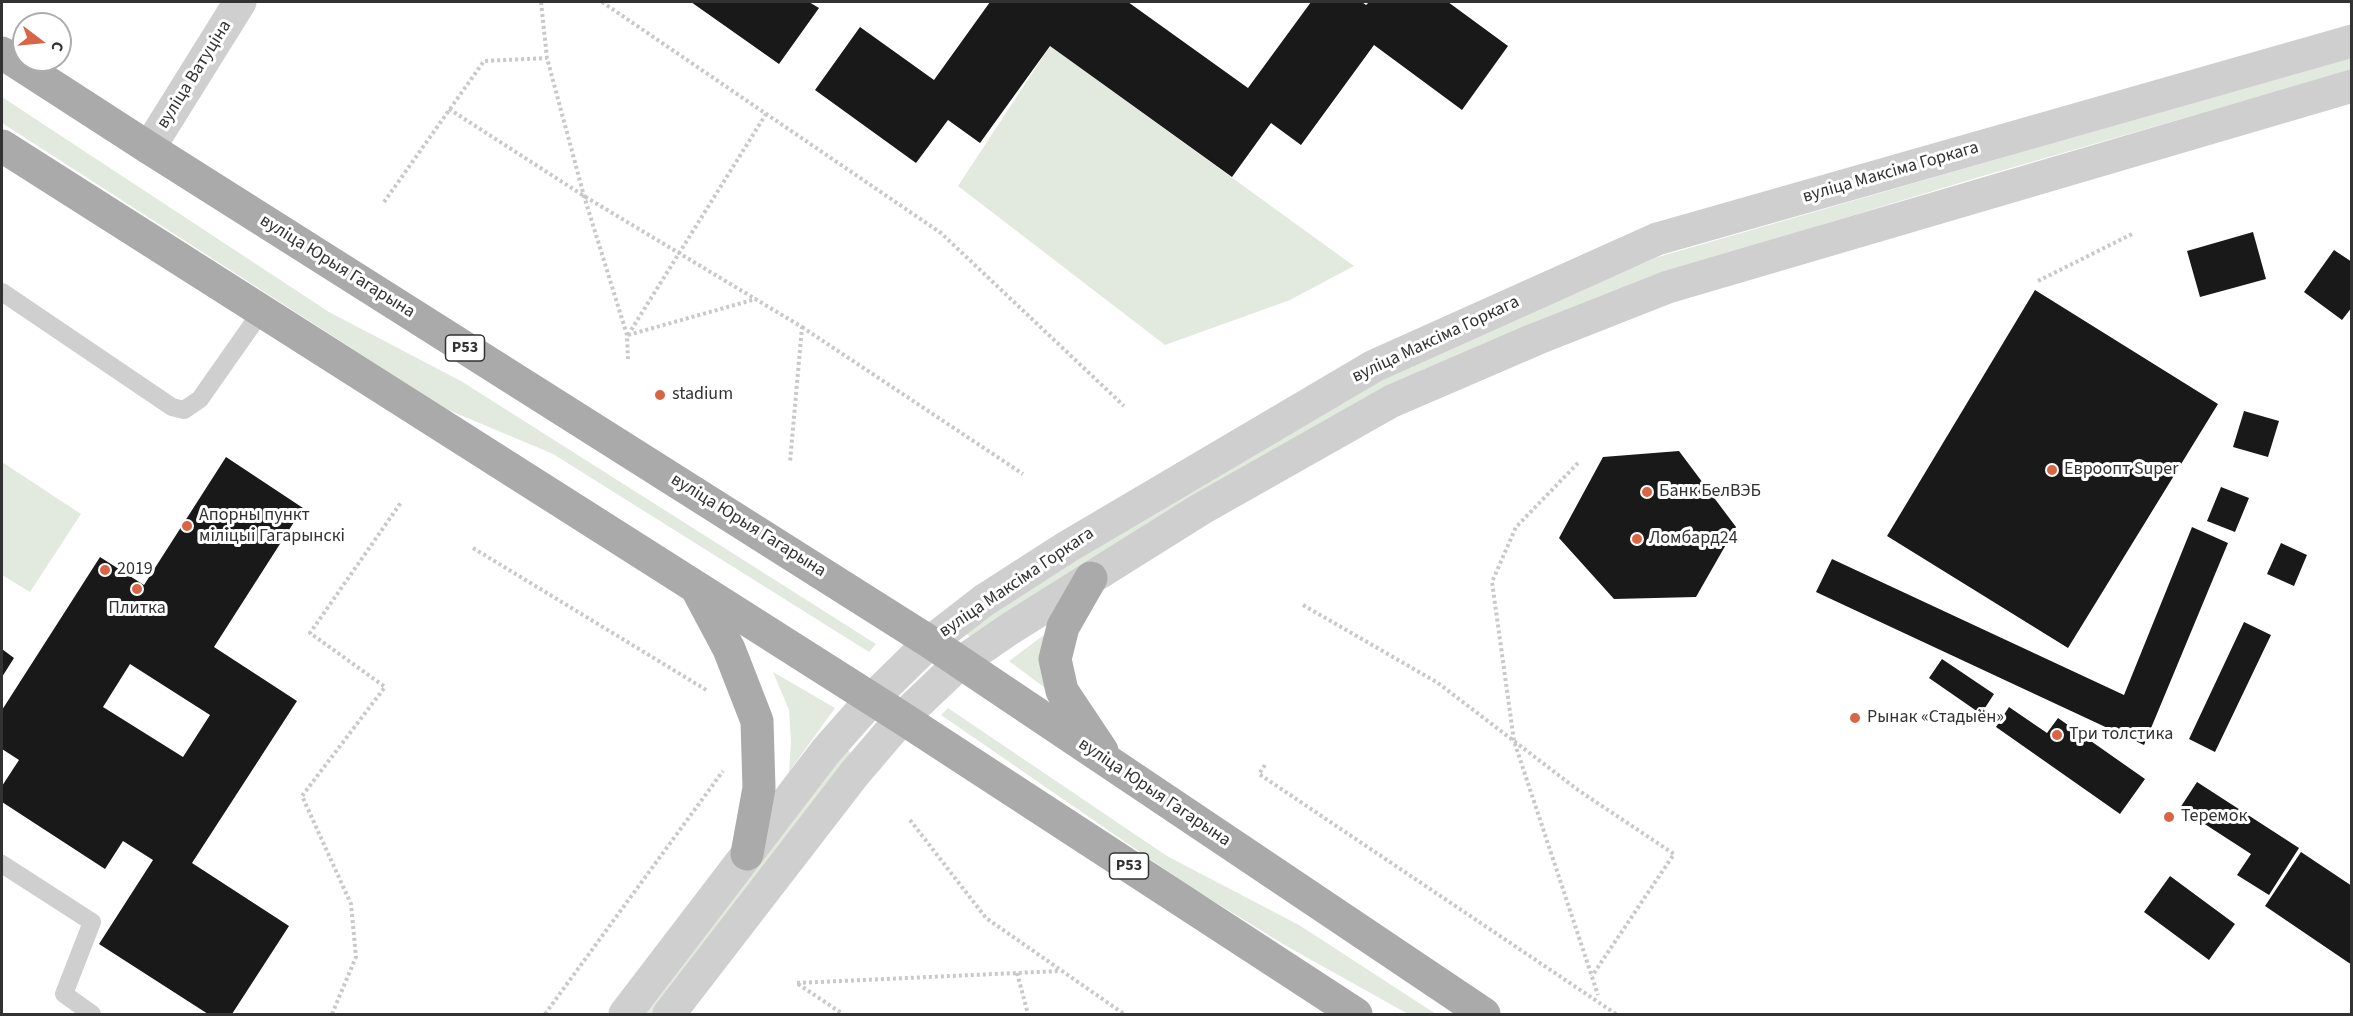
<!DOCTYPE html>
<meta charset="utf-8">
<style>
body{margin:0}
#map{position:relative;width:2353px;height:1016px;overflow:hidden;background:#fff;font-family:"Source Sans 3",sans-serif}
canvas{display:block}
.frame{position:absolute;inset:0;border:3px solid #323232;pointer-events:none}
.north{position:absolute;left:12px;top:12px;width:60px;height:60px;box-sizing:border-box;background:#fff;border:2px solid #adadad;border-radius:50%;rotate:106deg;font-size:16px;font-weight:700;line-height:24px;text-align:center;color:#323232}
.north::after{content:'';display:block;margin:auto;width:21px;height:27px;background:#d86545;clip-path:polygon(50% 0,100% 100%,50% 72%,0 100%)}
</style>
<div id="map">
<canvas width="2353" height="1016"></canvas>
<div class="frame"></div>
<div class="north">С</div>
</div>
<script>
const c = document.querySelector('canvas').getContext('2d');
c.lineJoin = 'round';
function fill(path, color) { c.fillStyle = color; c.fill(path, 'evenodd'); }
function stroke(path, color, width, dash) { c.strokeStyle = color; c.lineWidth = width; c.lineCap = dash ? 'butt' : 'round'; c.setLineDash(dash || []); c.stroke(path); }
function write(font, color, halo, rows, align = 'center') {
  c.font = font + ' "Source Sans 3",sans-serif'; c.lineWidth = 6; c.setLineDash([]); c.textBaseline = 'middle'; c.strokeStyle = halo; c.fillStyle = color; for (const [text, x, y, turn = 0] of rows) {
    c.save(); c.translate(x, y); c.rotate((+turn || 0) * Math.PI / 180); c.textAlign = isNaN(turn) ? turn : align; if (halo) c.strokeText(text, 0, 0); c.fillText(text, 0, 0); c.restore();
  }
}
fill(new Path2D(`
 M1050,46L1354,266L1290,300L1165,345L958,186Z
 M2351,57V70L1976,178L1663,273L970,637L963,631L1177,498L1392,371L1658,257Z
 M2,97L329,312L461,381L876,644L869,652L553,454L446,409L2,123Z
 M2,462L81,514L30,592L2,575Z
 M1052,629L1053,694L1009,661Z
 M773,672L835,708L789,772L791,742L789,710Z
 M948,708L1167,856L1299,925L1436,1014H1408L1288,947L1189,886L941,715Z
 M847,750L854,755L655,1014H644Z`), '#e2eadf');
fill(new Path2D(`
 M691,2H809L819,8L779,64Z
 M990,2H1128L1248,88L1311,2H1362L1366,5L1369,2H1448L1508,46L1462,110L1374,45L1301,145L1271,123L1232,177L1050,46L980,143L948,120L916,163L815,90L860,27L934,80Z
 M2253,232L2266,279L2200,297L2187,251Z
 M2334,250L2352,262V307L2342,320L2304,292Z
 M2035,290L2218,404L2068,648L1887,536Z
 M2244,411L2279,421L2268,457L2233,447Z
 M1679,451L1736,527L1696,597L1614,599L1559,538L1603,457Z
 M226,457L303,508L214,647L297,701L192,863L289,926L232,1014H208L99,944L153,860L123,841L105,869L2,802V786L19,760L2,749V710L100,557L144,585ZM130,664L210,715L183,757L103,707Z
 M2221,487L2249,498L2235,532L2207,521Z
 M2192,527L2228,543L2144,745L1816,592L1832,559L2124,695Z
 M2281,543L2307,555L2294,586L2267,574Z
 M2244,622L2271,635L2215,752L2189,739Z
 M2,649L14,658L2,677Z
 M1942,659L1994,694L1981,714L1929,678Z
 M2009,707L2047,733L2058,718L2145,779L2120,814L1996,727Z
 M2197,782L2299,848L2269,895L2237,875L2251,854L2180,808Z
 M2301,852L2352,886V965L2265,906Z
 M2170,876L2235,924L2209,960L2144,912Z`), '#191919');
stroke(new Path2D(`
 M541,2L547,58L584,196L627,335L628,359
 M602,2L941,233L1124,406
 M449,109L584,196L802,327L790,462
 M384,202L484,61L547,58
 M2038,281L2132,234
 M802,327L1023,474
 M628,335L766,114
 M628,335L756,299
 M1578,463L1516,527L1492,582L1514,741L1598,995
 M473,548L708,691
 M1303,605L1438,683L1578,790L1674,854L1592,976
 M1265,765L1259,774L1616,1014
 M910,820L986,918L1124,1014
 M1017,973L1028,1014
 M797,983L1060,971
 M798,984L843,1014
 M332,1014L356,957L351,904L302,796L385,687L310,633L402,501
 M545,1014L723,771`), '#c9c9c9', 4, [3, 3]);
stroke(new Path2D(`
 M2,292L172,407L184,410L200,399L261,312
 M2,864L92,922L64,994L92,1014`), '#cfcfcf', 18);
stroke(new Path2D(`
 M149,148L240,2`), '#cfcfcf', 33);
stroke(new Path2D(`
 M625,1014L826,751L872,699L930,642L983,601L1067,547L1374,366L1657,239L2352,41
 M669,1014L855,773L902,718L960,663L1011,628L1201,509L1392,401L1536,339L1668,287L2352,86`), '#cfcfcf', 33);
stroke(new Path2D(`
 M2,53L149,148L930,642L1484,1014
 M2,146L902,718L1356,1014
 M1091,578L1063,627L1055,659L1062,691L1102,751
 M697,589L729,649L757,721L759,788L747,854`), '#aaa', 33);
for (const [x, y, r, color] of [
 [660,395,6,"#d86545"],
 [2052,470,6,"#d86545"],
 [1647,492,6,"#d86545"],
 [187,526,6,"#d86545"],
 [1637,539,6,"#d86545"],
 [105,570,6,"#d86545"],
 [137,589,6,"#d86545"],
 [1855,718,6,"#d86545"],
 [2057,735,6,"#d86545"],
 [2169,817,6,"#d86545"]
]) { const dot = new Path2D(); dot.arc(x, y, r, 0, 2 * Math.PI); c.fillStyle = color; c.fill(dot); stroke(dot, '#fff', 2); }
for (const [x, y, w] of [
 [465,348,39],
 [1129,866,39]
]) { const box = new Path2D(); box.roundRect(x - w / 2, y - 13, w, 26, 4.5); c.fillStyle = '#fff'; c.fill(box); stroke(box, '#323232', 1.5); }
write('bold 16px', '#323232', null, [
 ["Р53",465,348],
 ["Р53",1129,866]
]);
write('18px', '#323232', '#fff', [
 ["вуліца Ватуціна",195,75,-58],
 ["вуліца Максіма Горкага",1891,173,-16],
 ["вуліца Юрыя Гагарына",337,267,32],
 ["вуліца Максіма Горкага",1436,340,-25],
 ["вуліца Юрыя Гагарына",748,526,32],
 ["вуліца Максіма Горкага",1017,583,-34],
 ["вуліца Юрыя Гагарына",1154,793,34]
]);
write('18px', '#323232', '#fff', [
 ["stadium",672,395],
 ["Евроопт Super",2064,470],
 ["Банк БелВЭБ",1659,492],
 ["Апорны пункт",199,516],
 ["міліцыі Гагарынскі",199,537],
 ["Ломбард24",1649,539],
 ["2019",117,570],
 ["Плитка",137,609,"center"],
 ["Рынак «Стадыён»",1867,718],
 ["Три толстика",2069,735],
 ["Теремок",2181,817]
], 'left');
</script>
